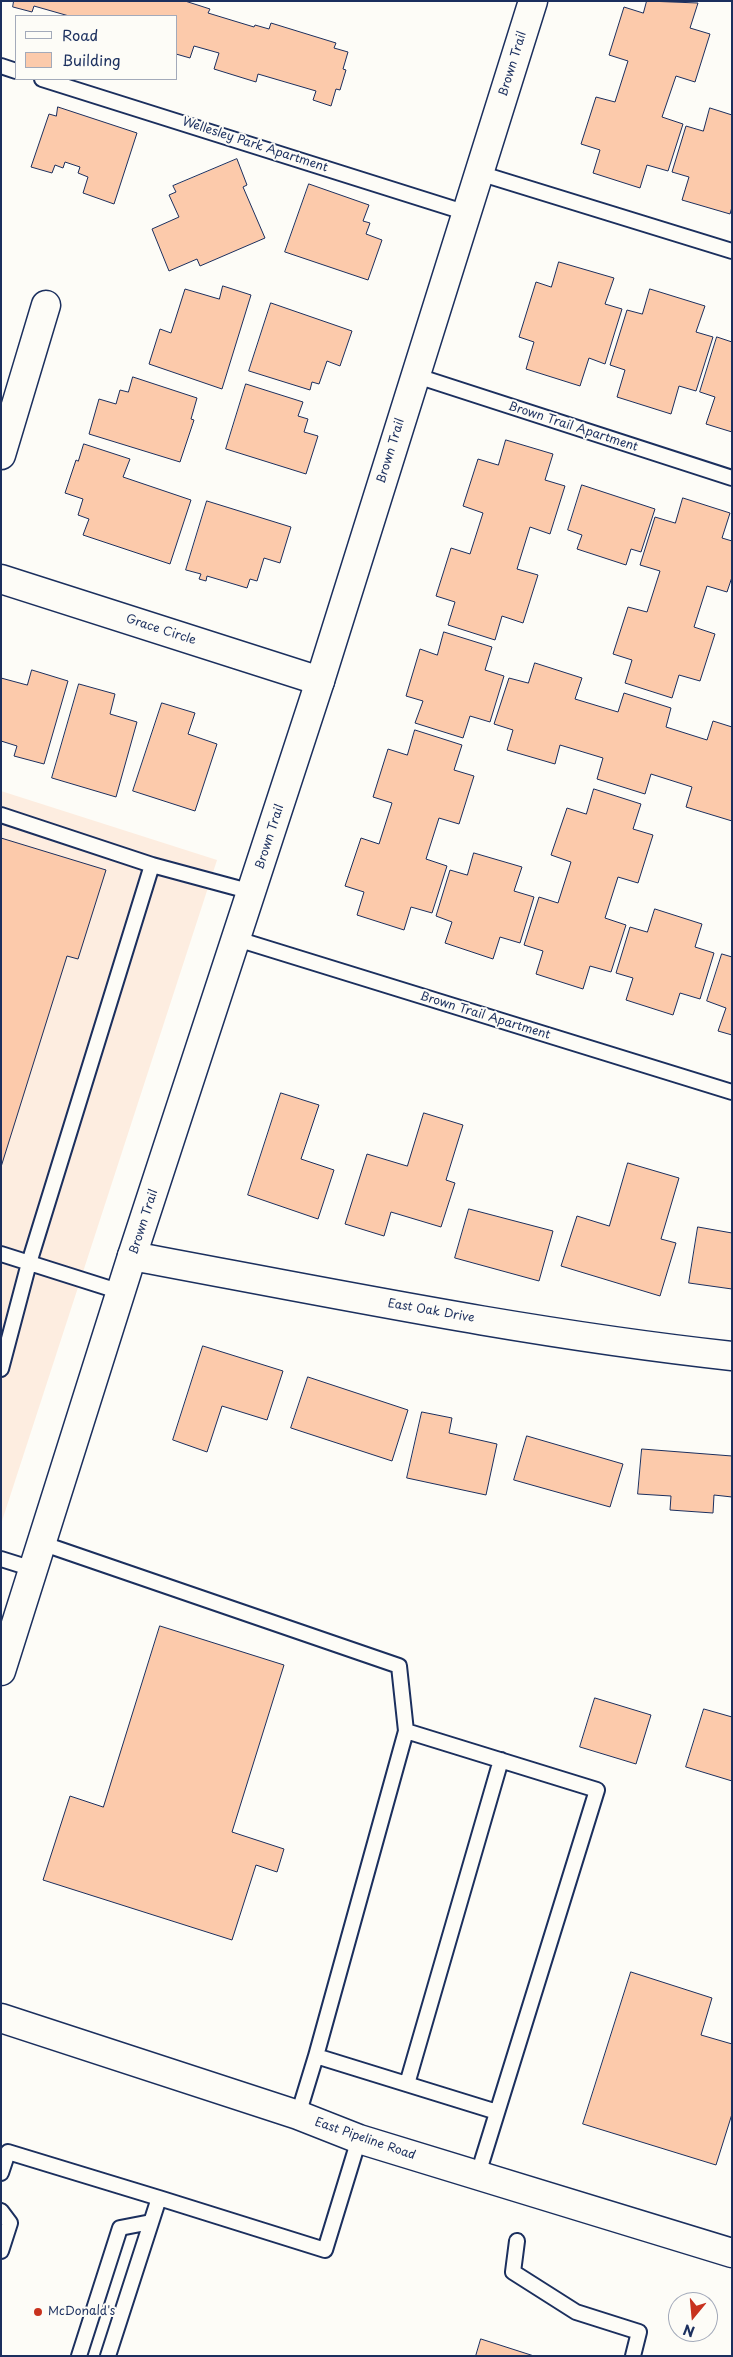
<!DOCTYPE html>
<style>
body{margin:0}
#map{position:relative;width:733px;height:2357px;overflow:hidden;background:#fdfcf7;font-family:"Playpen Sans",sans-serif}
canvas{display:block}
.frame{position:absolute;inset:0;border:2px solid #1b2f5e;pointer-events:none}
.legend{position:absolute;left:15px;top:15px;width:162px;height:65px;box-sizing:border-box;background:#fdfcf7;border:1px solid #a3aaba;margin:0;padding:6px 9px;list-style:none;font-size:15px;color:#1b2f5e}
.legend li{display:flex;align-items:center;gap:10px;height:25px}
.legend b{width:25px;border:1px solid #a3aaba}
.north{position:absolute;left:668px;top:2292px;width:50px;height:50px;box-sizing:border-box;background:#fdfcf7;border:1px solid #a3aaba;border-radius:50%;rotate:197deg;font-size:14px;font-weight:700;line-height:20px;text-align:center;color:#1b2f5e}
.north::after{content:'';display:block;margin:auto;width:18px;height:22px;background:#c8321e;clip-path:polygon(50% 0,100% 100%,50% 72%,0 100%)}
</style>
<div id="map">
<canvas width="733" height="2357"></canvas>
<div class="frame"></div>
<ul class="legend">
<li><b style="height:6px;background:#fdfcf7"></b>Road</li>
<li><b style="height:14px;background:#fccaab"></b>Building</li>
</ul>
<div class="north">N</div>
</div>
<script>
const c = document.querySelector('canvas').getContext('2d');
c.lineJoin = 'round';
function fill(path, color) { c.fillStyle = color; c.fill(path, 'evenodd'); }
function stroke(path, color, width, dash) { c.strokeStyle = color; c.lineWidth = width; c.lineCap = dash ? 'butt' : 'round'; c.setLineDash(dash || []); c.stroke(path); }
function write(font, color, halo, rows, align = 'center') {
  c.font = font + ' "Playpen Sans",sans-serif'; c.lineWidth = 4; c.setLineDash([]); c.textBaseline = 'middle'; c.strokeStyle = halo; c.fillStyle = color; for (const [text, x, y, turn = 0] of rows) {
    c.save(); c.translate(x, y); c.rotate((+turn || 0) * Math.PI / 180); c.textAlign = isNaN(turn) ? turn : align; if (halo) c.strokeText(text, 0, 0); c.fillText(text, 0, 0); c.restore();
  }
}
fill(new Path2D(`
 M1,791L217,860L1,1524Z`), '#fdede0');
const building = new Path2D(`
 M14,1H185L210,9L208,13L254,27L255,25L269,29L271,23L336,43L334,48L348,52L343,69L346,70L340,90L336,89L331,106L313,100L316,91L258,74L256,82L214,69L219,53L194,46L190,58L176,54V16H69L34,6L32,12L13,7Z
 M647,1L698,3L690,28L710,34L695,82L676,76L662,117L683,124L668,171L647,165L640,188L593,173L600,150L581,144L596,97L615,102L628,61L609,55L624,7L643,13Z
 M58,107L137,133L114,204L83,193L88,177L78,173L80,167L65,162L63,168L55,165L52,173L31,167L49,114L56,116Z
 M710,108L732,115V207L730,214L682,200L689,177L672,172L686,126L703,131Z
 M237,159L247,185L243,187L265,238L200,266L197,259L169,271L152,229L179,217L169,195L176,192L173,186Z
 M309,184L369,205L363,221L370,223L366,234L382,240L368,280L285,252Z
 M559,262L614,278L605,304L622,309L605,364L589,358L580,386L526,369L534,342L519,337L536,282L551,287Z
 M223,286L251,295L222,389L149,364L160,329L171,333L185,289L219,299Z
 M650,289L705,306L696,332L713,337L696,391L679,386L671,414L617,397L625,370L610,365L627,310L642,314Z
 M271,303L352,331L340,366L327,361L319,384L312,382L310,390L249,371Z
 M717,337L732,342V432L706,424L715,397L700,392Z
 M133,377L197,398L191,419L194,420L180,462L89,434L99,399L116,404L120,390L128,392Z
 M246,384L303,402L298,416L308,419L304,432L318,436L306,474L226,449Z
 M506,440L553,454L545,480L565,486L550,534L530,527L517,569L538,575L523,623L502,616L495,640L448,625L455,602L436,596L451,548L470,554L483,513L463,506L478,459L498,465Z
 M84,444L130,459L123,477L191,500L170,564L83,535L89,519L78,515L83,499L65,493L76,460L78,461Z
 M582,485L655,509L641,552L631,549L626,565L577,549L582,535L568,530Z
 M683,498L730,513L722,538L732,541V577L727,592L707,586L694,627L715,634L700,681L679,675L672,698L625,683L632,660L613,654L628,607L647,612L660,571L640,565L655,517L675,523Z
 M207,501L291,527L280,563L264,558L257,581L250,579L247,588L207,576L206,581L199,579L201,574L186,570Z
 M444,632L492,647L485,670L504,676L490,722L470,716L463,738L415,723L423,701L406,696L420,649L437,655Z
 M535,663L582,678L575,699L618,712L624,693L671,708L666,727L707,740L713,721L732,727V821L686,807L692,787L651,774L645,794L597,779L603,758L560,745L555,764L507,750L513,730L494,724L509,678L528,683Z
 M32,670L68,681L44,764L14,756L17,746L1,741V678L27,685Z
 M79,684L115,694L110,714L137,722L116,797L52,778Z
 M162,703L195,713L188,734L217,744L195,811L133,791Z
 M415,730L462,745L454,770L474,776L459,824L439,818L426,859L447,866L432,913L411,907L404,930L357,915L364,892L345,886L361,838L379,844L392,803L373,797L388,749L407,755Z
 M594,789L641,804L633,829L653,835L638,883L618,877L605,918L626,925L611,972L590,966L583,989L536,974L543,951L524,945L539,897L558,903L571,862L551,855L567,808L586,814Z
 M1,838L106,870L78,959L67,956L1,1167Z
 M474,853L522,867L514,891L534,897L520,943L500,937L493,959L445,943L452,922L436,916L450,870L467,875Z
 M655,909L702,924L695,947L714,953L700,999L680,993L673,1015L626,1000L633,978L616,973L630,927L647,932Z
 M722,954L732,957V1035L718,1031L726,1008L707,1001Z
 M281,1093L319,1105L301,1159L334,1170L318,1219L248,1195Z
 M424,1113L463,1125L446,1180L455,1183L441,1227L391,1212L384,1236L345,1224L367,1154L407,1166Z
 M628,1163L679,1178L661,1239L676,1243L660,1296L561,1266L577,1216L609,1226Z
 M469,1209L553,1231L539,1281L455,1258Z
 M698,1227L732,1233V1289L689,1283Z
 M203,1346L283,1371L267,1420L222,1406L207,1452L173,1440Z
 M308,1377L408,1410L392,1461L291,1428Z
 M422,1412L452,1418L449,1433L497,1444L486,1495L407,1478Z
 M527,1436L623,1464L610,1507L514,1480Z
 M642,1449L732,1456V1497L714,1495L713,1513L670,1510L671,1496L638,1494Z
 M160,1626L284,1665L232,1832L284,1849L277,1872L256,1865L232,1940L43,1880L70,1796L103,1807Z
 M595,1698L651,1715L636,1764L580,1747Z
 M704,1709L732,1717V1781L686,1767Z
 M631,1972L712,1998L701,2035L732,2044V2114L716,2165L583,2124Z
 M481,2339L534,2356H476Z`);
fill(building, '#fccaab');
stroke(building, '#1b2f5e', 1);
const lane = new Path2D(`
 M1,66L16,71
 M42,79L467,213
 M479,173L732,251
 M414,375L732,478
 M1,815L152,865
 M237,939L732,1092
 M1,1254L121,1292
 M1,1369L29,1263L152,865L252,892
 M41,1543L399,1666L406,1731L597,1790L478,2174
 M1,1559L33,1569
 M406,1731L316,2056L497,2112
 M407,2084L501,1760
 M298,2115L316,2056
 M1,2173L8,2152L159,2198
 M1,2211L10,2223L1,2251
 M517,2241L513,2272L576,2312L639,2332L633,2356
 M79,2356L120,2228L151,2222
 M108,2356L159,2198L325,2250L359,2139`);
const street = new Path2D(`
 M1,455L46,305
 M1,579L320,681
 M132,1256C331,1293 530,1334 732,1356`);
const secondary = new Path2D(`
 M1,1671L132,1256L320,681L533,1
 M1,2018L298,2115L359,2139L732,2253`);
stroke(lane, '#1b2f5e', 18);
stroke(street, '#1b2f5e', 31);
stroke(secondary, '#1b2f5e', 31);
stroke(lane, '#fdfcf7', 14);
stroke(street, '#fdfcf7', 28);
stroke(secondary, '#fdfcf7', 28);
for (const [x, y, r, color] of [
 [38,2312,5,"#c8321e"]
]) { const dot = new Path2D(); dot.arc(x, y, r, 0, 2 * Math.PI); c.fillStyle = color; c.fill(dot); stroke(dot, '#fdfcf7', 2); }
write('12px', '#1b2f5e', '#fdfcf7', [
 ["Brown Trail",513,64,-73],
 ["Wellesley Park Apartment",255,145,18],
 ["Brown Trail Apartment",573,427,18],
 ["Brown Trail",391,451,-73],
 ["Grace Circle",161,630,18],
 ["Brown Trail",270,837,-72],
 ["Brown Trail Apartment",485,1016,17],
 ["Brown Trail",144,1222,-72],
 ["East Oak Drive",431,1311,10],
 ["East Pipeline Road",365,2139,19]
]);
write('12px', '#1b2f5e', '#fdfcf7', [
 ["McDonald's",48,2312]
], 'left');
</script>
